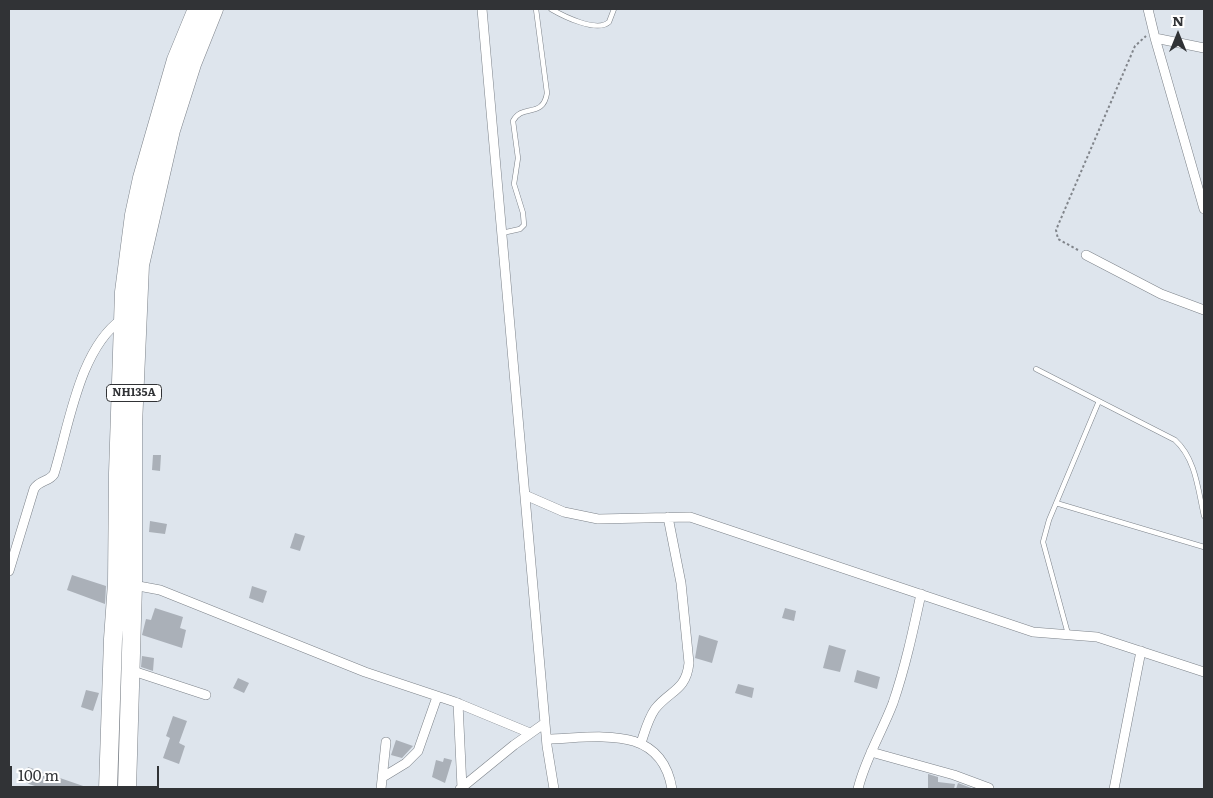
<!DOCTYPE html>
<style>
body{margin:0}
#map{position:relative;width:1213px;height:798px;overflow:hidden;background:#dee5ed;font-family:Literata,serif}
canvas{display:block}
.frame{position:absolute;inset:0;border:10px solid #313336;pointer-events:none}
.north{position:absolute;left:1153px;top:10px;width:50px;height:50px;-webkit-text-stroke:4px #fff;paint-order:stroke;rotate:0deg;font-size:14px;font-weight:700;line-height:20px;text-align:center;color:#313336}
.north::after{content:'';display:block;margin:auto;width:18px;height:22px;background:#313336;clip-path:polygon(50% 0,100% 100%,50% 72%,0 100%)}
.scale{position:absolute;left:10px;top:766px;width:149px;height:22px;box-sizing:border-box;border:2px solid #313336;border-top:0;padding-left:6px;font-size:15px;line-height:18px;white-space:nowrap;color:#313336;-webkit-text-stroke:4px #fff;paint-order:stroke}
</style>
<div id="map">
<canvas width="1213" height="798"></canvas>
<div class="frame"></div>
<div class="north">N</div>
<div class="scale">100 m</div>
</div>
<script>
const c = document.querySelector('canvas').getContext('2d');
c.lineJoin = 'round';
function fill(path, color) { c.fillStyle = color; c.fill(path, 'evenodd'); }
function stroke(path, color, width, dash) { c.strokeStyle = color; c.lineWidth = width; c.lineCap = dash ? 'butt' : 'round'; c.setLineDash(dash || []); c.stroke(path); }
function write(font, color, halo, rows, align = 'center') {
  c.font = font + ' Literata,serif'; c.lineWidth = 4.5; c.setLineDash([]); c.textBaseline = 'middle'; c.strokeStyle = halo; c.fillStyle = color; for (const [text, x, y, turn = 0] of rows) {
    c.save(); c.translate(x, y); c.rotate((+turn || 0) * Math.PI / 180); c.textAlign = isNaN(turn) ? turn : align; if (halo) c.strokeText(text, 0, 0); c.fillText(text, 0, 0); c.restore();
  }
}
fill(new Path2D(`
 M153,455H161L160,471L152,470Z
 M150,521L167,524L165,534L149,532Z
 M295,533L305,536L300,551L290,548Z
 M72,575L106,586L105,604L67,590Z
 M252,586L267,591L263,603L249,598Z
 M155,608L183,617L180,628L186,630L182,648L142,635L146,619L151,620Z
 M785,608L796,611L794,621L782,618Z
 M699,635L718,641L712,663L695,658Z
 M829,645L846,650L840,672L823,668Z
 M142,656L154,658L153,671L141,667Z
 M857,670L880,677L877,689L854,682Z
 M238,678L249,683L244,693L233,688Z
 M738,684L754,688L752,698L735,693Z
 M86,690L99,693L93,711L81,707Z
 M173,716L187,721L179,743L185,746L179,764L163,758L170,738L166,736Z
 M396,740L413,746L402,758L391,755Z
 M444,758L452,760L445,783L432,777L436,760L443,762Z
 M28,767L89,788L88,789H44L29,784L23,780Z
 M928,774L938,777V782L955,784L954,789H928Z
 M958,783L974,789H956Z`), '#aab0b8');
const lane = new Path2D(`
 M551,9C563,16 597,33 609,22L614,9
 M502,233L520,229L524,225L523,213L514,184L518,158L513,121C522,103 543,119 547,93L536,9
 M1036,369L1175,440C1196,459 1198,490 1204,516
 M1056,503L1204,547
 M1068,634L1043,542L1049,520L1099,401`);
const street = new Path2D(`
 M482,9L547,746L554,789
 M1148,9L1155,38L1204,48
 M1155,38L1204,209
 M1086,255L1161,294L1204,310
 M525,495L564,512L598,519L690,517L1033,632L1097,637L1204,672
 M9,571L34,489C39,480 49,482 54,474C69,426 79,349 122,319
 M133,585L160,590L365,672L455,702L530,733
 M130,670L206,695
 M458,703L462,788
 M547,739C597,738 661,723 672,789
 M641,743C645,731 648,719 655,709C670,690 686,691 689,663L681,583L668,517
 M871,752L954,775L989,788
 M383,777L406,763L418,751L437,697
 M381,789L386,742
 M460,789L514,745L545,723
 M858,789C865,759 882,732 893,703C905,668 913,631 921,594
 M1114,789L1141,651`);
const highway = new Path2D(`
 M108,789L113,639L117,583L118,473L124,292L134,215L142,178L176,60L197,9
 M127,789L133,585V425L140,265L171,130L192,64L214,9`);
stroke(lane, '#7c8289', 5.5);
stroke(street, '#7c8289', 10);
stroke(highway, '#7c8289', 19);
stroke(new Path2D(`
 M1078,250L1058,239L1056,230L1135,46L1146,36`), '#81858b', 2, [2.5, 2.5]);
stroke(lane, '#fff', 4.5);
stroke(street, '#fff', 9);
stroke(highway, '#fff', 18);
for (const [x, y, w] of [
 [134,393,55]
]) { const box = new Path2D(); box.roundRect(x - w / 2, y - 8.5, w, 17, 4); c.fillStyle = '#fff'; c.fill(box); stroke(box, '#313336', 1); }
write('bold 11px', '#313336', null, [
 ["NH135A",134,393]
]);
</script>
